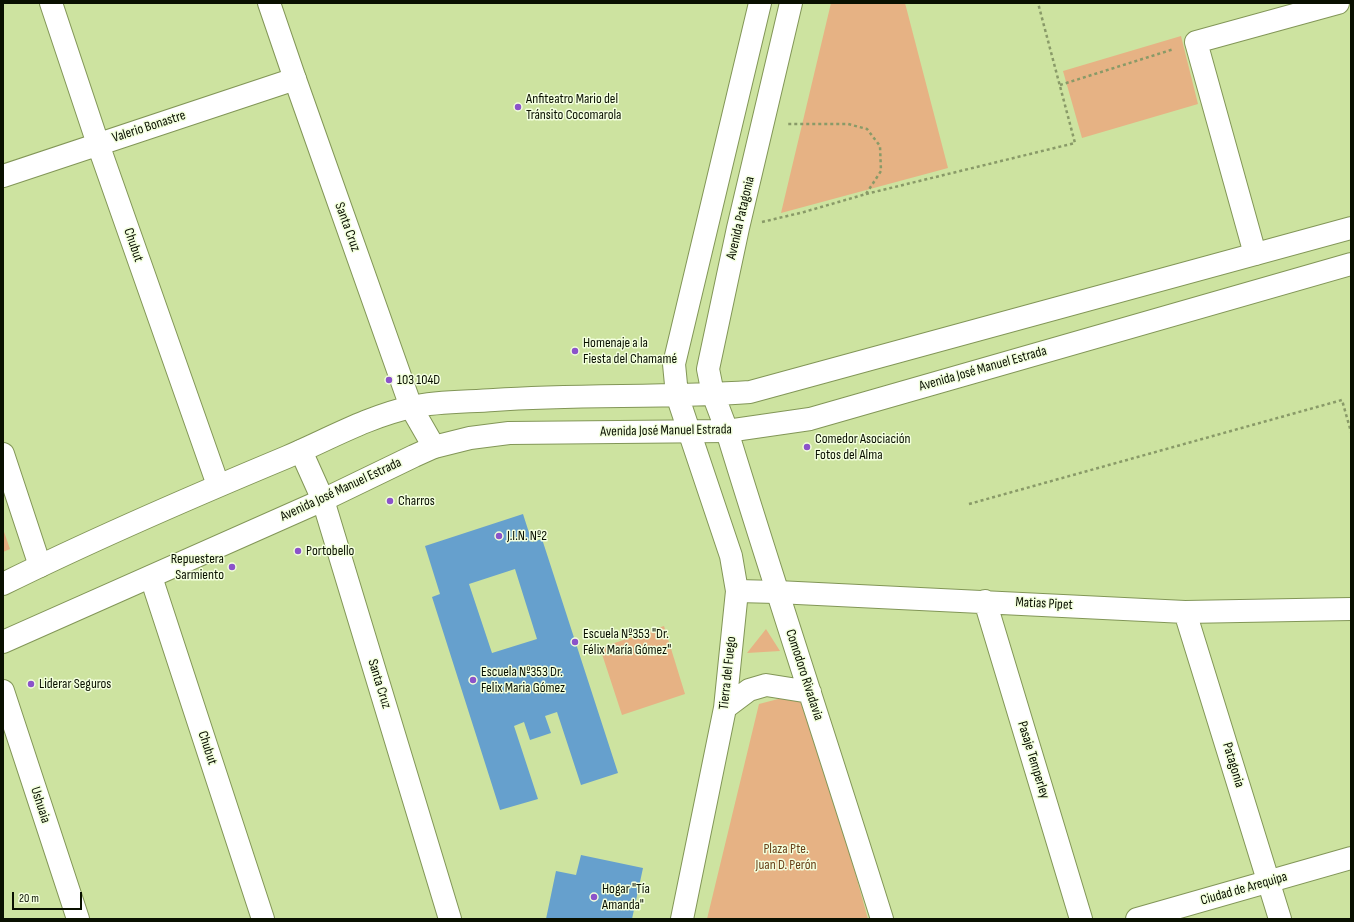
<!DOCTYPE html>
<meta charset="utf-8">
<style>
body{margin:0}
#map{position:relative;width:1354px;height:922px;overflow:hidden;background:#cde3a0;font-family:"Sofia Sans Condensed",sans-serif}
canvas{display:block}
.frame{position:absolute;inset:0;border:4px solid #091000;pointer-events:none}
.scale{position:absolute;left:12px;top:892px;width:70px;height:18px;box-sizing:border-box;border:2px solid #091000;border-top:0;padding-left:5px;font-size:12px;line-height:14px;white-space:nowrap;color:#091000;-webkit-text-stroke:3px #f3ffde;paint-order:stroke}
</style>
<div id="map">
<canvas width="1354" height="922"></canvas>
<div class="frame"></div>
<div class="scale">20 m</div>
</div>
<script>
const c = document.querySelector('canvas').getContext('2d');
c.lineJoin = 'round';
function fill(path, color) { c.fillStyle = color; c.fill(path, 'evenodd'); }
function stroke(path, color, width, dash) { c.strokeStyle = color; c.lineWidth = width; c.lineCap = dash ? 'butt' : 'round'; c.setLineDash(dash || []); c.stroke(path); }
function write(font, color, halo, rows, align = 'center') {
  c.font = font + ' "Sofia Sans Condensed",sans-serif'; c.lineWidth = 3; c.setLineDash([]); c.textBaseline = 'middle'; c.strokeStyle = halo; c.fillStyle = color; for (const [text, x, y, turn = 0] of rows) {
    c.save(); c.translate(x, y); c.rotate((+turn || 0) * Math.PI / 180); c.textAlign = isNaN(turn) ? turn : align; if (halo) c.strokeText(text, 0, 0); c.fillText(text, 0, 0); c.restore();
  }
}
fill(new Path2D(`
 M831,3H905L948,168L781,213Z
 M1181,36L1198,104L1082,138L1063,71Z
 M3,529L10,549L3,552Z
 M664,626L685,694L622,715L600,648Z
 M766,629L780,651L747,653Z
 M805,692L868,919H707L759,704Z`), '#e6b284');
fill(new Path2D(`
 M523,514L532,542L542,539L618,773L581,785L557,712L545,716L551,733L530,740L524,722L514,726L538,799L500,810L432,597L440,594L425,546ZM515,569L537,639L492,653L469,584Z
 M581,855L643,868L632,919H546L556,871L576,875Z`), '#66a0cd');
const minor = new Path2D(`
 M51,3L98,144L218,485
 M3,176L295,79
 M1255,254L1196,42L1338,3
 M301,451L323,500L450,919
 M3,454L40,566
 M151,577L263,919
 M737,591L777,592L1185,612L1351,609
 M985,601L1081,919
 M1185,612L1280,919
 M3,691L78,919`);
const tertiary = new Path2D(`
 M269,3L295,79L411,407L434,447
 M727,431C777,594 831,756 882,919
 M725,708L749,690L766,685L810,692
 M682,919L725,708L737,591L731,556L689,431
 M1137,919L1351,858`);
const secondary = new Path2D(`
 M689,431L677,395L674,364L760,3
 M727,431L713,394L708,369L738,228L791,3
 M3,584C96,538 191,497 287,457C327,440 369,416 412,407C438,401 467,402 494,400C579,394 665,398 750,392L1351,228
 M3,642L323,500L414,456L434,447L470,438L509,433L727,431L810,419L1351,264`);
stroke(minor, '#829657', 24);
stroke(tertiary, '#829657', 24);
stroke(secondary, '#829657', 24);
stroke(new Path2D(`
 M1060,85L1174,49
 M866,194L1075,143L1038,3
 M762,222L804,212L866,194L881,171L880,146L867,129L848,124H786
 M969,504L1342,400L1351,432`), '#899a68', 2.5, [3, 3]);
stroke(minor, '#fff', 22);
stroke(tertiary, '#fff', 22);
stroke(secondary, '#fff', 22);
for (const [x, y, r, color] of [
 [518,107,4,"#8b53ca"],
 [575,351,4,"#8b53ca"],
 [389,380,4,"#8b53ca"],
 [807,447,4,"#8b53ca"],
 [390,501,4,"#8b53ca"],
 [499,536,4,"#8b53ca"],
 [298,551,4,"#8b53ca"],
 [232,567,4,"#8b53ca"],
 [575,642,4,"#8b53ca"],
 [473,680,4,"#8b53ca"],
 [31,684,4,"#8b53ca"],
 [594,897,4,"#8b53ca"]
]) { const dot = new Path2D(); dot.arc(x, y, r, 0, 2 * Math.PI); c.fillStyle = color; c.fill(dot); stroke(dot, '#f3ffde', 1.5); }
write('14px', '#091000', '#f3ffde', [
 ["Anfiteatro Mario del",526,99],
 ["Tránsito Cocomarola",526,115],
 ["Homenaje a la",583,343],
 ["Fiesta del Chamamé",583,359],
 ["103 104D",397,380],
 ["Comedor Asociación",815,439],
 ["Fotos del Alma",815,455],
 ["Charros",398,501],
 ["J.I.N. Nº2",507,536],
 ["Portobello",306,551],
 ["Repuestera",224,559,"right"],
 ["Sarmiento",224,575,"right"],
 ["Escuela Nº353 \"Dr.",583,634],
 ["Félix María Gómez\"",583,650],
 ["Escuela Nº353 Dr.",481,672],
 ["Felix Maria Gómez",481,688],
 ["Liderar Seguros",39,684],
 ["Hogar \"Tía",602,889],
 ["Amanda\"",602,905]
], 'left');
write('14px', '#091000', '#f3ffde', [
 ["Valerio Bonastre",149,127,-18],
 ["Avenida Patagonia",741,218,-77],
 ["Santa Cruz",347,227,70],
 ["Chubut",133,245,71],
 ["Avenida José Manuel Estrada",983,369,-16],
 ["Avenida José Manuel Estrada",666,431,-1],
 ["Avenida José Manuel Estrada",341,490,-25],
 ["Matias Pipet",1044,604,3],
 ["Tierra del Fuego",728,673,-84],
 ["Comodoro Rivadavia",804,675,72],
 ["Santa Cruz",379,684,73],
 ["Chubut",207,748,72],
 ["Pasaje Temperley",1033,760,73],
 ["Patagonia",1233,765,73],
 ["Ushuaia",40,805,72],
 ["Ciudad de Arequipa",1244,889,-16]
]);
write('14px', '#684018', '#f3ffde', [
 ["Plaza Pte.",786,849],
 ["Juan D. Perón",786,865]
]);
</script>
